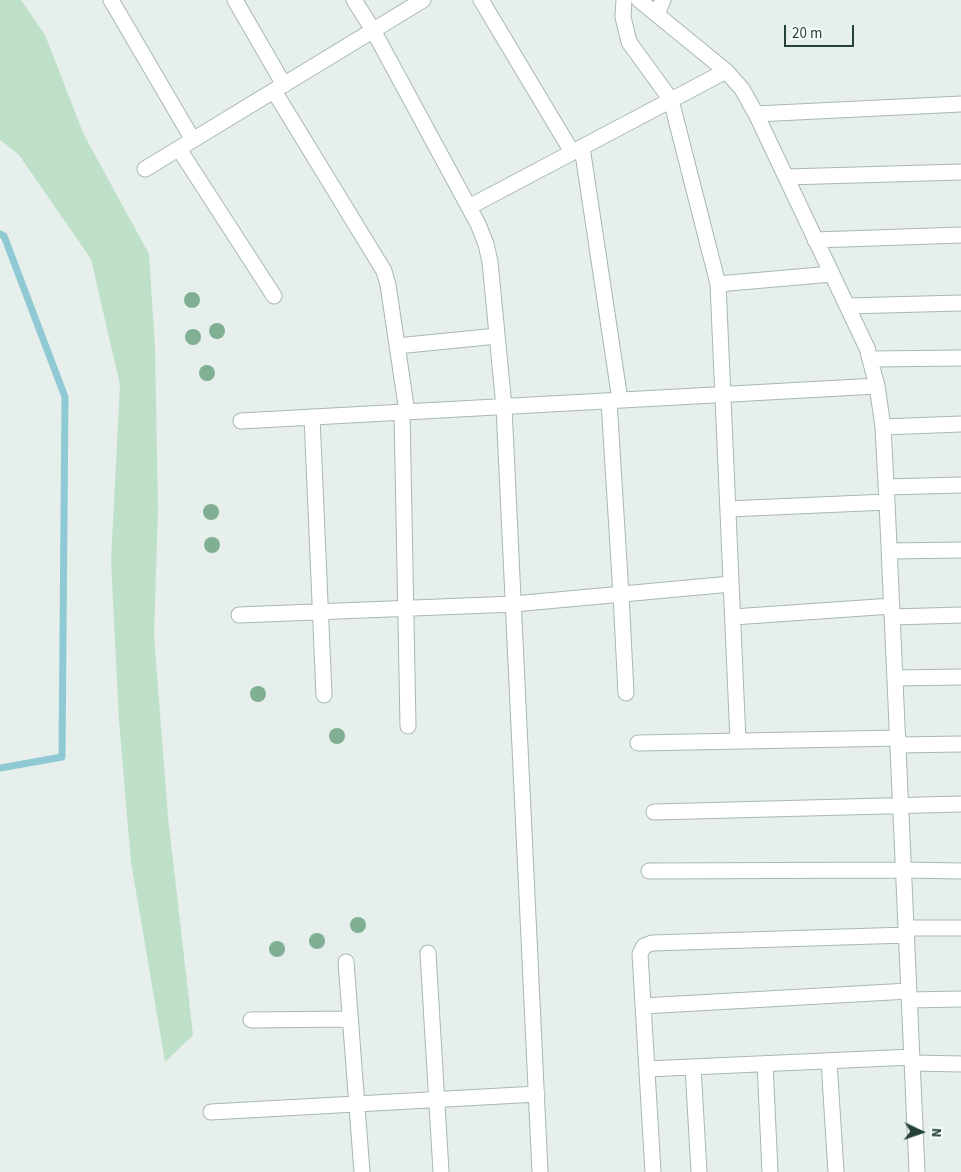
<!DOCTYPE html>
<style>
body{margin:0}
#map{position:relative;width:961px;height:1172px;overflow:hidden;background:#e6efeb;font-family:"Source Sans 3",sans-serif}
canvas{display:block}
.north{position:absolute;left:896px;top:1107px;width:50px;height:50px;-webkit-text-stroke:4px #f7fbf9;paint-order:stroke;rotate:93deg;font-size:14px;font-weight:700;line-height:20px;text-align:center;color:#24423a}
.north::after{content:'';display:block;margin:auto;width:18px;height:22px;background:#24423a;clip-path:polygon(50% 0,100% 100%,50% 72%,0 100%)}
.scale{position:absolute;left:784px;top:25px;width:70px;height:22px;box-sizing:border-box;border:2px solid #24423a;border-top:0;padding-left:6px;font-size:15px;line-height:18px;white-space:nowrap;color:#24423a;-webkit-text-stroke:4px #f7fbf9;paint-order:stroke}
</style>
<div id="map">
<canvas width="961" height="1172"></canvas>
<div class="north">N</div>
<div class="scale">20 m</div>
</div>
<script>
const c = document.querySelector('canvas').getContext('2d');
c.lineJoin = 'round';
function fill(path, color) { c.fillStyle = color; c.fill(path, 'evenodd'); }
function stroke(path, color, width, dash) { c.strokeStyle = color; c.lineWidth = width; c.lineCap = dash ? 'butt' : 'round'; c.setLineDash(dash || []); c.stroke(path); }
fill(new Path2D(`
 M0,0H21L45,35L84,135L149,254L155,347L158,509L154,636L168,817L193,1035L165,1062L131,862L119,721L111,561L120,385L91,259L19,155L0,140Z`), '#bfe0c8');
stroke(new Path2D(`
 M0,234L4,236L65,397L62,757L0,768`), '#8ec9d4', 7);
const street = new Path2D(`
 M111,0L193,140
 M235,0L284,85
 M354,0L373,30L478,224L486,244L490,262L504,407L540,1172
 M481,0L572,152
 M624,0L623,17L629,42L671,100L718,284L738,741
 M639,0L726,71L742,89L756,114L867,348L877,386L883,427L887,502L917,1172
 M657,14L663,0
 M274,91L384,271L388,285L407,412
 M756,114L961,104
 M582,147L620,400
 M179,149L274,296
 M145,169L423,0
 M786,177L961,172
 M469,207L726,71
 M815,240L961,235
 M718,284L832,274
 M847,306L961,303
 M397,346L497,336
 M871,359L961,358
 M609,401L621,595L626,693
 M402,412L408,726
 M312,417L324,695
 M241,421L877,386
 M883,427L961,424
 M886,487L961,485
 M728,509L887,502
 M890,551L961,550
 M239,615L514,604L731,584
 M733,617L892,606
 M893,617L961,615
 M895,678L961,677
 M638,743L898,738
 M898,745L961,744
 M654,812L961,804
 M649,871L904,870L961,871
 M906,928H961
 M428,953L441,1172
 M346,962L362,1172
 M910,1000L961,999
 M643,1006L909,991
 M251,1020L350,1019
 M829,1061L836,1172
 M913,1063L961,1064
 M765,1064L770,1172
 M693,1067L699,1172
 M647,1069L912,1057
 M211,1112L537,1094
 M653,1172L640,954L644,946L652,943L907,935`);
stroke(street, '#a8b8b2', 17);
stroke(street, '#fff', 15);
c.fillStyle = '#80af93';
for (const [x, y] of [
 [192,300],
 [217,331],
 [193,337],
 [207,373],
 [211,512],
 [212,545],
 [258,694],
 [337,736],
 [358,925],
 [317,941],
 [277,949]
]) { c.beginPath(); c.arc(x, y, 8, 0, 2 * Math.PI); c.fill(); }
</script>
